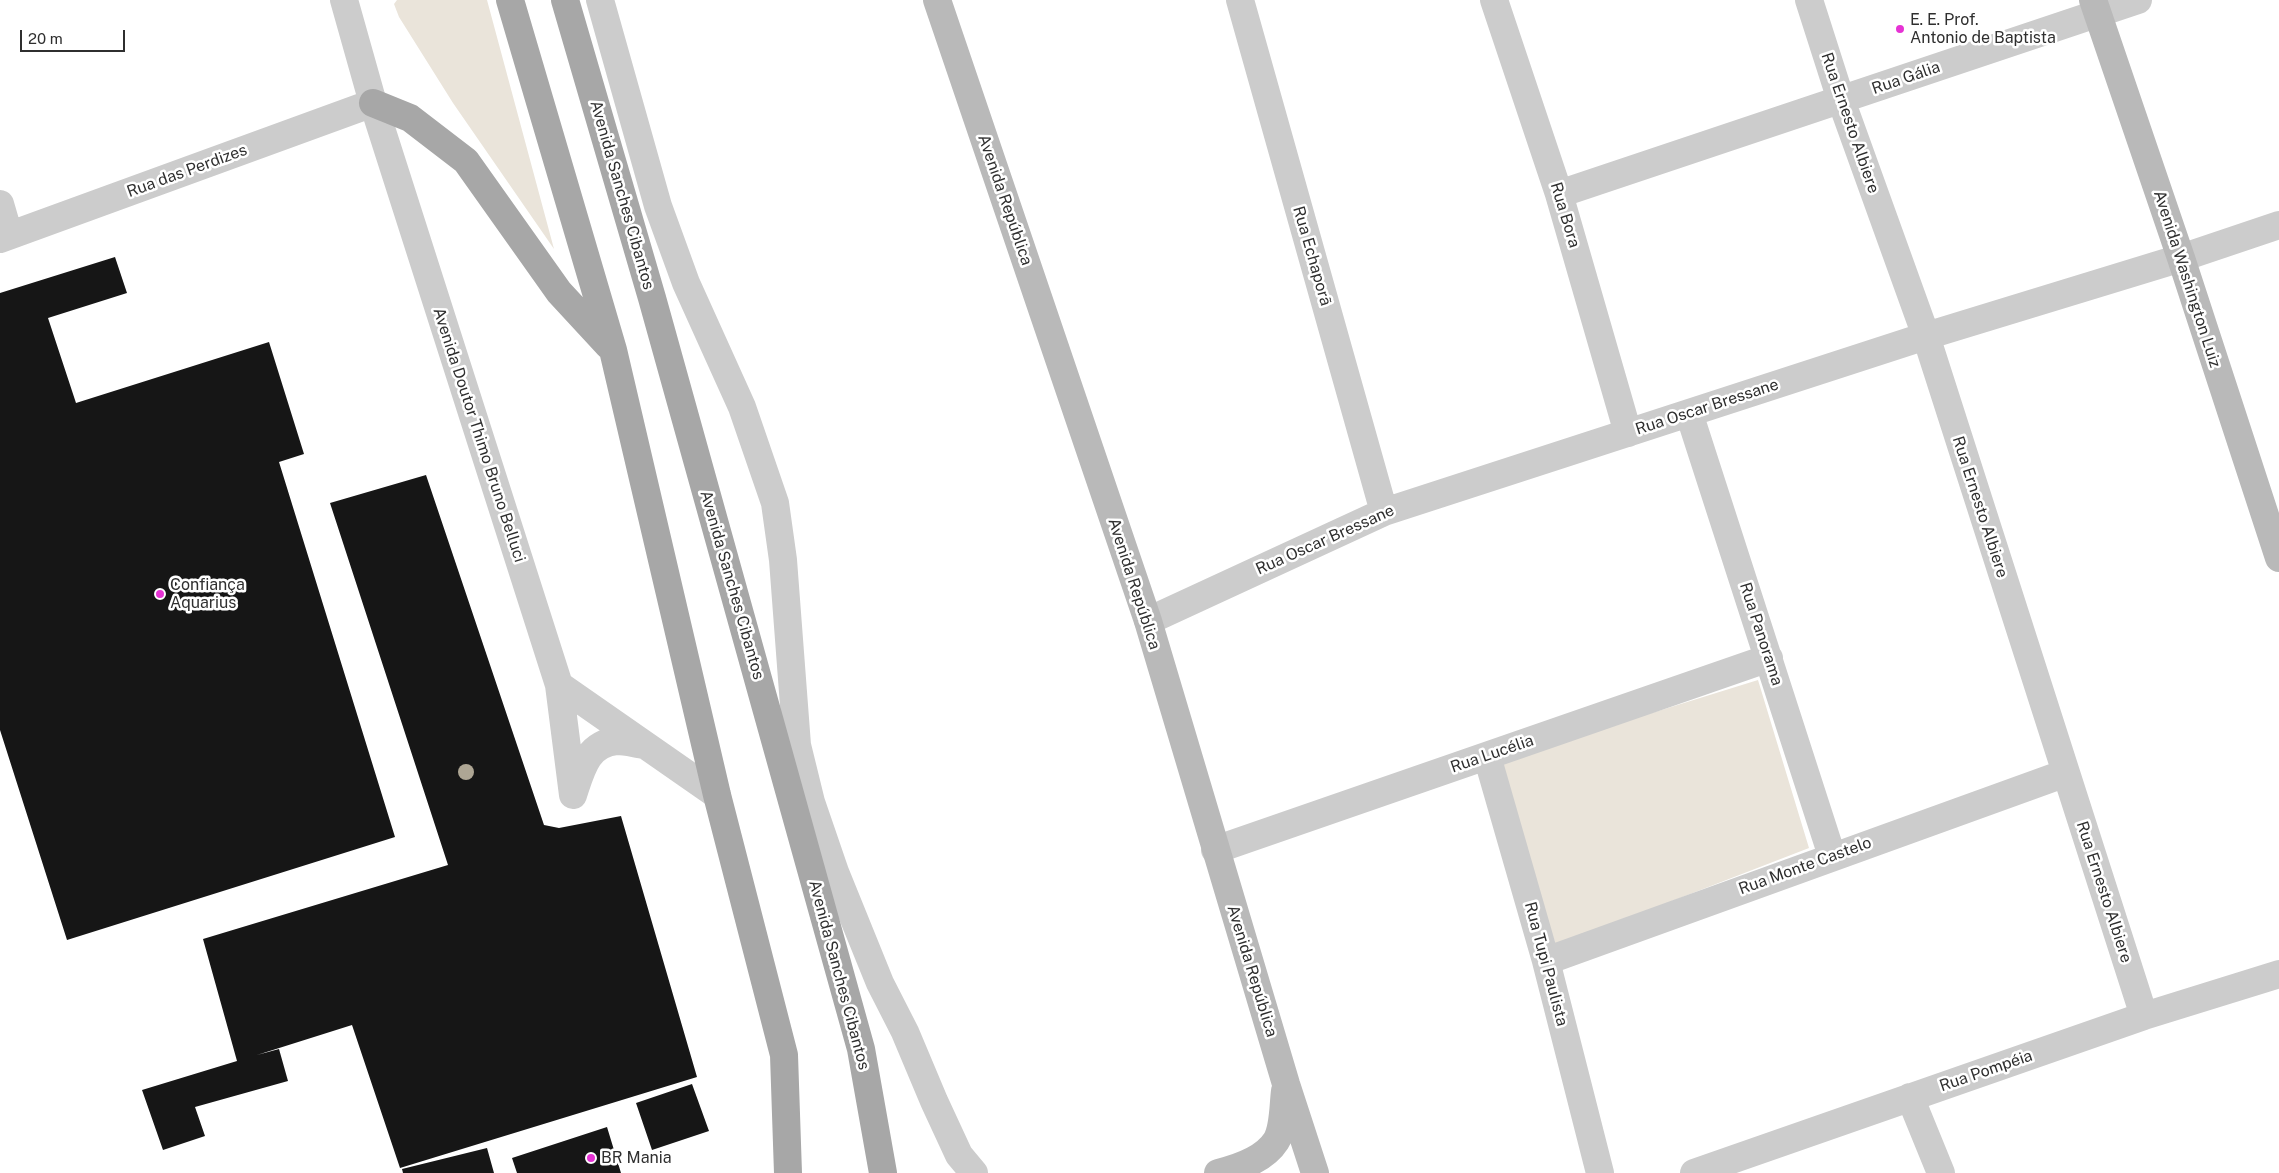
<!DOCTYPE html>
<meta charset="utf-8">
<style>
body{margin:0}
#map{position:relative;width:2279px;height:1173px;overflow:hidden;background:#fff;font-family:"Public Sans",sans-serif}
canvas{display:block}
.scale{position:absolute;left:20px;top:30px;width:105px;height:22px;box-sizing:border-box;border:2px solid #2f2f2f;border-top:0;padding-left:6px;font-size:15px;line-height:18px;white-space:nowrap;color:#2f2f2f;-webkit-text-stroke:4px #fff;paint-order:stroke}
</style>
<div id="map">
<canvas width="2279" height="1173"></canvas>
<div class="scale">20 m</div>
</div>
<script>
const c = document.querySelector('canvas').getContext('2d');
c.lineJoin = 'round';
function fill(path, color) { c.fillStyle = color; c.fill(path, 'evenodd'); }
function stroke(path, color, width, dash) { c.strokeStyle = color; c.lineWidth = width; c.lineCap = dash ? 'butt' : 'round'; c.setLineDash(dash || []); c.stroke(path); }
function write(font, color, halo, rows, align = 'center') {
  c.font = font + ' "Public Sans",sans-serif'; c.lineWidth = 5; c.setLineDash([]); c.textBaseline = 'middle'; c.strokeStyle = halo; c.fillStyle = color; for (const [text, x, y, turn = 0] of rows) {
    c.save(); c.translate(x, y); c.rotate((+turn || 0) * Math.PI / 180); c.textAlign = isNaN(turn) ? turn : align; if (halo) c.strokeText(text, 0, 0); c.fillText(text, 0, 0); c.restore();
  }
}
fill(new Path2D(`
 M397,0H487L554,249L453,103L399,17L394,4Z
 M1758,680L1809,848L1556,946L1497,761Z`), '#eae4da');
fill(new Path2D(`
 M115,257L127,293L48,318L76,403L269,342L304,454L279,462L395,837L67,940L0,730V293Z
 M426,475L544,825L559,828L621,816L697,1077L400,1168L352,1025L257,1055L279,1049L288,1081L195,1107L205,1136L163,1150L142,1090L237,1061L203,939L448,865L330,503Z
 M692,1084L709,1131L652,1150L636,1103Z
 M607,1127L621,1173H517L512,1158Z
 M487,1148L494,1173H403L402,1169Z`), '#161616');
stroke(new Path2D(`
 M344,0L373,103L559,685L573,795C581,771 587,743 617,741C626,741 636,744 645,745
 M600,0L658,206L686,283L742,407L775,503L783,560L797,745L811,802L835,872L880,983L905,1032L934,1101L959,1155L974,1173
 M1240,0L1384,512
 M1494,0L1559,194L1628,433
 M1809,0L1841,100L1926,336L2144,1016
 M1559,194L2138,0
 M0,204L9,235
 M0,239L373,103
 M1689,413L1832,856
 M1148,621L1384,512L1926,336L2181,258L2279,225
 M559,685L717,795
 M1487,756L1546,961L1600,1173
 M1215,850L1769,658
 M1546,961L2066,773
 M1910,1097L1941,1173
 M1694,1173L2144,1016L2279,974`), '#ccc', 28);
stroke(new Path2D(`
 M937,0L1148,621L1286,1084L1315,1173
 M2093,0L2181,258L2279,558
 M1218,1173C1238,1168 1264,1160 1276,1141C1284,1128 1283,1106 1285,1091`), '#b9b9b9', 28);
stroke(new Path2D(`
 M510,0L613,350L717,795L784,1055L788,1173
 M565,0L652,298L861,1049L883,1173
 M373,103L410,118L466,161L559,292L608,345`), '#a7a7a7', 28);
c.fillStyle = '#aea694';
for (const [x, y] of [
 [466,772]
]) { c.beginPath(); c.arc(x, y, 8, 0, 2 * Math.PI); c.fill(); }
for (const [x, y, r, color] of [
 [1900,29,5,"#e632d4"],
 [160,594,5,"#e632d4"],
 [591,1158,5,"#e632d4"]
]) { const dot = new Path2D(); dot.arc(x, y, r, 0, 2 * Math.PI); c.fillStyle = color; c.fill(dot); stroke(dot, '#fff', 2); }
write('16px', '#2f2f2f', '#fff', [
 ["E. E. Prof.",1910,20],
 ["Antonio de Baptista",1910,38],
 ["Confiança",170,585],
 ["Aquarius",170,603],
 ["BR Mania",601,1158]
], 'left');
write('16px', '#2f2f2f', '#fff', [
 ["Rua Gália",1906,78,-19],
 ["Rua Ernesto Albiere",1850,123,71],
 ["Rua das Perdizes",187,171,-20],
 ["Avenida Sanches Cibantos",622,195,74],
 ["Avenida República",1005,200,71],
 ["Rua Bora",1565,215,73],
 ["Rua Echaporã",1312,256,74],
 ["Avenida Washington Luiz",2187,279,72],
 ["Rua Oscar Bressane",1707,407,-18],
 ["Avenida Doutor Thimo Bruno Belluci",479,435,72],
 ["Rua Ernesto Albiere",1980,507,72],
 ["Rua Oscar Bressane",1325,540,-24],
 ["Avenida República",1134,584,72],
 ["Avenida Sanches Cibantos",732,585,74],
 ["Rua Panorama",1761,634,72],
 ["Rua Lucélia",1492,754,-19],
 ["Rua Monte Castelo",1805,866,-20],
 ["Rua Ernesto Albiere",2104,892,72],
 ["Rua Tupi Paulista",1546,964,75],
 ["Avenida República",1252,971,73],
 ["Avenida Sanches Cibantos",839,975,75],
 ["Rua Pompéia",1986,1071,-19]
]);
</script>
